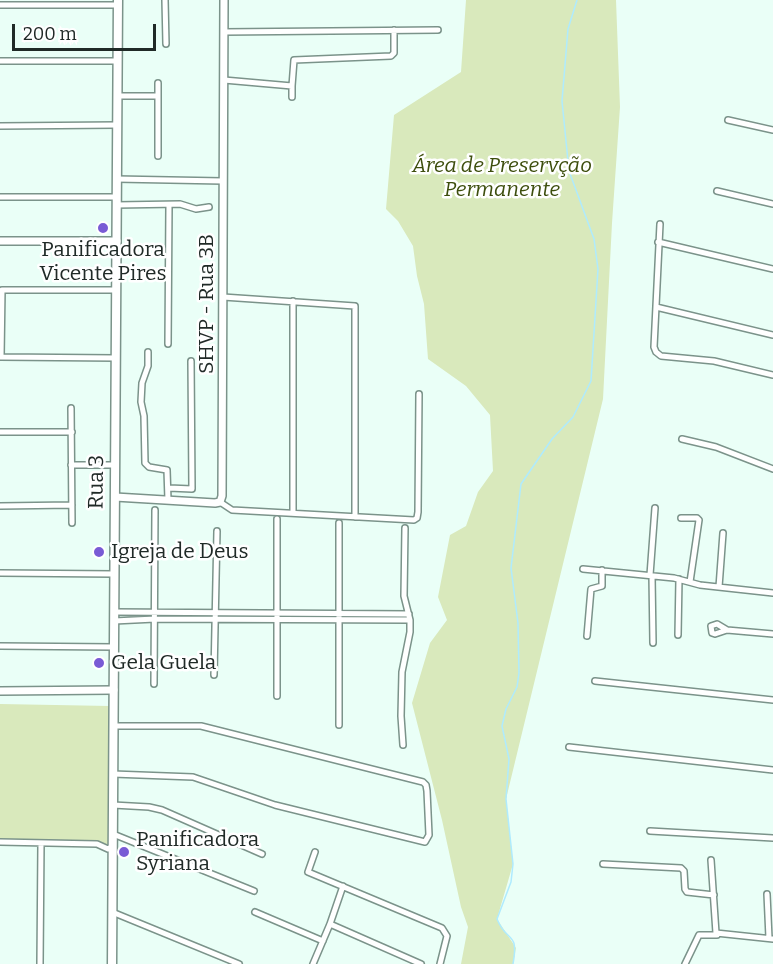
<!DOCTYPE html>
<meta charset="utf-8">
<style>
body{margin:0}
#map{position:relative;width:773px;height:964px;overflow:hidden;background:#eafff7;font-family:Bitter,serif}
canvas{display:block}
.scale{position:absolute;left:12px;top:24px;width:144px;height:27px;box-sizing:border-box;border:3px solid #202a27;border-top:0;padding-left:8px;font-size:18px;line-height:21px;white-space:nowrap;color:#202a27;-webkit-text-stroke:4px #fff;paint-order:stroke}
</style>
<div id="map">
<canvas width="773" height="964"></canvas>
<div class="scale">200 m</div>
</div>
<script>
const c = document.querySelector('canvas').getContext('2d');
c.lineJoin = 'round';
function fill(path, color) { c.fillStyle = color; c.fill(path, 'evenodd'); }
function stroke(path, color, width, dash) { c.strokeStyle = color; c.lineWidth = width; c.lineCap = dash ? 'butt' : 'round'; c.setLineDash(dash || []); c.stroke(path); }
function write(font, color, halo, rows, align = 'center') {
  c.font = font + ' Bitter,serif'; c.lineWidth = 5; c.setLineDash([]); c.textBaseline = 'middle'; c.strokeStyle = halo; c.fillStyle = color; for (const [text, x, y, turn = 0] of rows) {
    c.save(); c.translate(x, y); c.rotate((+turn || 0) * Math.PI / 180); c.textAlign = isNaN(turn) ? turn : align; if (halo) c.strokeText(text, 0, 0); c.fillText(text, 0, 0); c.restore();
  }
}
fill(new Path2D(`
 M466,0H616L620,107L612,223L603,399L506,799L513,864L497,919L516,948L513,964H461L468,927L461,907L442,820L412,703L430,643L447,620L438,597L450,535L466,526L478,492L493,471L490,415L466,386L428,359L424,304L417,276L413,246L398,221L386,209L394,115L461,72Z
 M0,704L110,706L108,849L97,844L0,842Z`), '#d9e9bc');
stroke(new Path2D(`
 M513,964C519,930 507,944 497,919L511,882L513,864L506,799L509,759L502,726L506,709L517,687L519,673L518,623L511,568L521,484L552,439L573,417L591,381L598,269L594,239L569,171L562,101L568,29L577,0`), '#afebfe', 1.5);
const minor = new Path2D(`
 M165,0L166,44
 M0,5H118
 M224,32L438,30
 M0,61H118
 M224,80L292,86L294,60L391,56L394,53V30
 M117,96H158V156
 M158,96V83
 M292,97V86
 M728,120L773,130
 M0,126L117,125
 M116,179L223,181
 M717,191L773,204
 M0,197H116
 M116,205L180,204L196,209L209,207
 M660,224L654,347L656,352L661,356L714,361L773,375
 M658,242L773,269
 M223,297L355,306V517
 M656,307L773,335
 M168,344L169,205
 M148,352V366L142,383L141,402L144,416L145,463L149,467L167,470L168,500
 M0,357L116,358
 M1,357L2,290H117
 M71,408L72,523
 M0,432H72
 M682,439L716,447L773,469
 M71,465H116
 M169,488L192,489L191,361
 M220,502L232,510L414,520L417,518L418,512L419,394
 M0,506L72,505
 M293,513V301
 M681,518H697L699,520L690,582
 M583,569L674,578L700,585L773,593
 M0,573L114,574
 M650,575L655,508
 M652,576L653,643
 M719,587L723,533
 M114,612L409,614
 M114,621L155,619L410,620
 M727,630L717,624L711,626L712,633L715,634L727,630L773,634
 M678,635L679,579
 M587,636L591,589L602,586V570
 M0,646L114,647
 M214,675L217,531
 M595,681L773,700
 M154,684L155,510
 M277,696V519
 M339,725V523
 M113,726H201L423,782L426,785L427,791L429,835L425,842L275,805L193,777L113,774
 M403,745L401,716L402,672L410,632V620L404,596L405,528
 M569,747L773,770
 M113,805L149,807L162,810L262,854
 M650,831L773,838
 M113,834L254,891
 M0,842L97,844L108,849L113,846
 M315,852L308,872L442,928L447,936L440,964
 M711,860L716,933L773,939
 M603,864L681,868L684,871L685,889L687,892L714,895
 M767,894L769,938
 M112,912L239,964
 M255,912L323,941
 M330,924L421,964
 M40,964L41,843
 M313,964L330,924L343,886
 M685,964L699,935H717`);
const tertiary = new Path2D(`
 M0,241H117
 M115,497L215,503L220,502L222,496L224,0
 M0,691L114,690`);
const secondary = new Path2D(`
 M112,964L118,0`);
stroke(minor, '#7b938a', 8);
stroke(tertiary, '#7b938a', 10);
stroke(secondary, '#7b938a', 11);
stroke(minor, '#fff', 5);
stroke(tertiary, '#fff', 7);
stroke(secondary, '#fff', 8);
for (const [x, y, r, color] of [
 [103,228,6,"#795bd5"],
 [99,552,6,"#795bd5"],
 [99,663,6,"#795bd5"],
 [124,852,6,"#795bd5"]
]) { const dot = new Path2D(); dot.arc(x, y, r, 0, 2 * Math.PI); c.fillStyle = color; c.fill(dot); stroke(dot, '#fff', 2); }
write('italic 21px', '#3d4e0d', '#fff', [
 ["Área de Preservção",502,166],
 ["Permanente",502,190]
]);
write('21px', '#202a27', '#fff', [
 ["Panificadora",103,250,"center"],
 ["Vicente Pires",103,274,"center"],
 ["Igreja de Deus",111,552],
 ["Gela Guela",111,663],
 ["Panificadora",136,840],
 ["Syriana",136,864]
], 'left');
write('21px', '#202a27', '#fff', [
 ["SHVP - Rua 3B",207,304,-90],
 ["Rua 3",97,482,-89]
]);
</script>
